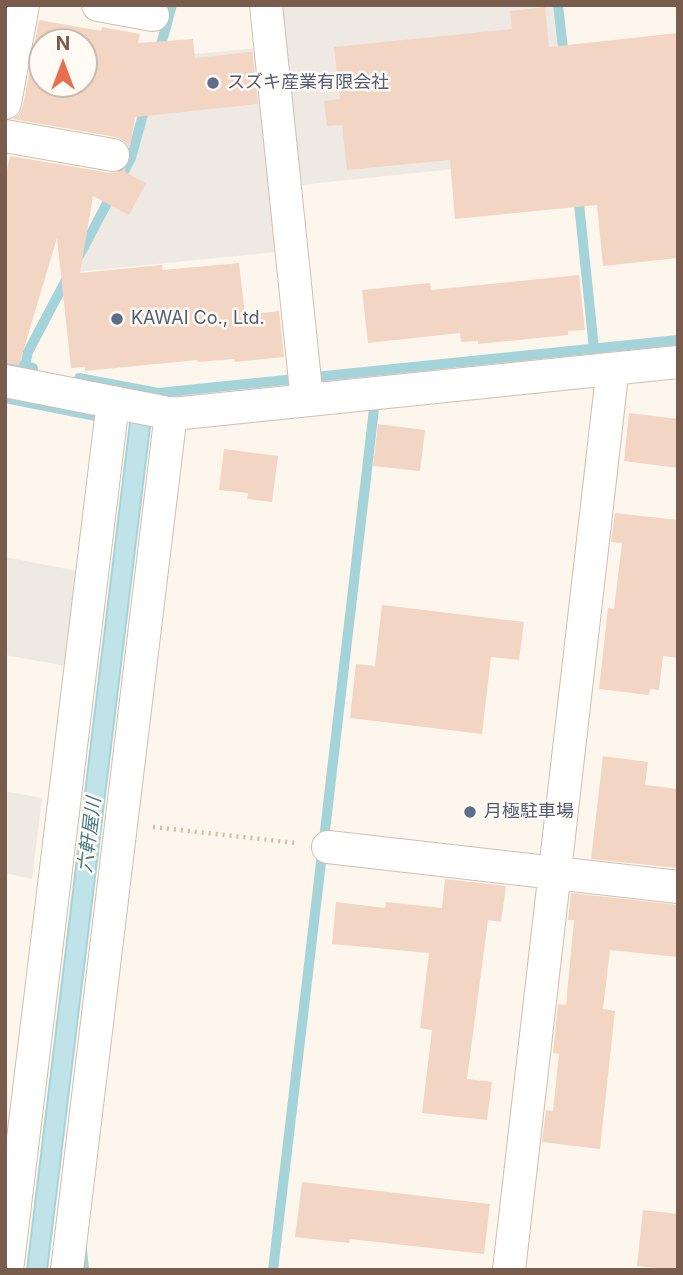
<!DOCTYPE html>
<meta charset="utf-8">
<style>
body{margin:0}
#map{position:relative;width:683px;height:1275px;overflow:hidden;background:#fdf6ec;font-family:Inter,sans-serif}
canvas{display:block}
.frame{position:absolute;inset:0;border:7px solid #7a5c4d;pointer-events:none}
.north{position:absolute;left:28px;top:28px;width:70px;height:70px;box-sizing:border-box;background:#fffaf3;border:2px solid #cabbb1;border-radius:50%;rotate:0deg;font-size:19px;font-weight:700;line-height:28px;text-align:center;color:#7a5c4d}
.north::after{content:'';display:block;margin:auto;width:24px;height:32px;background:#e76f51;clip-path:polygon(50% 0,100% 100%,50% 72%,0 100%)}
</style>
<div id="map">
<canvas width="683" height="1275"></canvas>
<div class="frame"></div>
<div class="north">N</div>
</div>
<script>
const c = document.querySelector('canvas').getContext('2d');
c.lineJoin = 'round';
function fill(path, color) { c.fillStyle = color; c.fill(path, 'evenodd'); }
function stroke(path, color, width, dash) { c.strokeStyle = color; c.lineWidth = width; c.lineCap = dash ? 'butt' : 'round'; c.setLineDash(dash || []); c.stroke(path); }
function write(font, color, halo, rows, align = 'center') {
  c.font = font + ' Inter,"Noto Sans JP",sans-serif'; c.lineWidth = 5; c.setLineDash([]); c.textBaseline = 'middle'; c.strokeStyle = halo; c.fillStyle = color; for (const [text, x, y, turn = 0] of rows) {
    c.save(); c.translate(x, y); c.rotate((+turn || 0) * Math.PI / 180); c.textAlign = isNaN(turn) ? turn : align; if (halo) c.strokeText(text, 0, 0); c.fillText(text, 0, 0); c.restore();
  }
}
fill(new Path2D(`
 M281,5H553L569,157L300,185Z
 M256,48L277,252L76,272L136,159L163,57Z
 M5,557L77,571L66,666L5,655Z
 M5,791L42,798L32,879L5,873Z`), '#efe9e4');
const water = new Path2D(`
 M133,398L153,402L47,1270H27Z`);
fill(water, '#bfe3e8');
stroke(water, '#a5d3da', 2);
stroke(new Path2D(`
 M558,5L564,57
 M159,52L172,5
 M120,179L131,158L146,104
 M578,194L594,349
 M79,256L113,192
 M5,363L33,368
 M25,367L28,352L67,278
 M79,378L158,393L678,340
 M5,398L101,417V422
 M324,839L374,409
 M82,1249L84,1270
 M273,1270L322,854`), '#a5d3da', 10);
fill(new Path2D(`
 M545,7L549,47L678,33V258L603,266L597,205L455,219L450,160L347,170L342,125L327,126L324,101L340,99L334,47L512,29L510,11Z
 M39,20L101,31L102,27L140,34L138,43L193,39L195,58L252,52L258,104L135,117L130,148L124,141L116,137L13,119L19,114L23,106ZM42,42H84V84H42Z
 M10,156L110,173L119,172L126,168L125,172L146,183L129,215L93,196L80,273L162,265L163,270L239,263L245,315L279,311L284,357L235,362L234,359L198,362L197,360L85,371V367L71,368L57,238L19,365L5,363V179Z
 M579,275L585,330L568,331V335L478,344V341L461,342L460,333L368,343L362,290L430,283L431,290Z
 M629,413L678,419V468L624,461Z
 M378,424L425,430L420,471L373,466Z
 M224,449L278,456L272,502L247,499L248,493L219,490Z
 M615,513L678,520V658L663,656L659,690L650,689L649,695L599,689L608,608L614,609L622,543L611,542Z
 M382,605L524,622L519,660L491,657L482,734L350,718L356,664L375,666Z
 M603,756L648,762L645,785L678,789V868L591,859Z
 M445,879L506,886L501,922L488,920L467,1079L492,1082L487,1120L422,1113L432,1030L420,1028L429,953L332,944L336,902L385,908L386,902L442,908Z
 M571,893L678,905V957L610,950L603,1009L615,1011L600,1149L542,1142L546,1110L553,1111L559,1054L553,1053L558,1004L566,1005L574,920H568Z
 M302,1182L490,1204L484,1254L350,1239L349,1243L295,1237Z
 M643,1210L678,1214V1270L637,1266Z`), '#f3d5c3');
const minor = new Path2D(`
 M98,5L153,15
 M266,5L307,400
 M5,103L23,5
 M5,136L113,155
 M5,381L173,414L678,362
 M328,847L678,887
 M7,1270L113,402
 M67,1270L171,413
 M509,1270L611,384L609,369`);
stroke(minor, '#d1beb0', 34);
stroke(new Path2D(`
 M153,827L297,843`), '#d9b8a5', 4.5, [2, 5]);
stroke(minor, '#fff', 32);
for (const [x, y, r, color] of [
 [213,83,7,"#5c6f8a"],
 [117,319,7,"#5c6f8a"],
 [470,812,7,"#5c6f8a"]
]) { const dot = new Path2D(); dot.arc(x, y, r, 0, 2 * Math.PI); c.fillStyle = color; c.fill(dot); stroke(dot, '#fffaf3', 2.5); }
write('18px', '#4e5e75', '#fffaf3', [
 ["スズキ産業有限会社",227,83],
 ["KAWAI Co., Ltd.",131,319],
 ["月極駐車場",484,812]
], 'left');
write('italic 19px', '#437c86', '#fffaf3', [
 ["六軒屋川",90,835,-83]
]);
</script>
